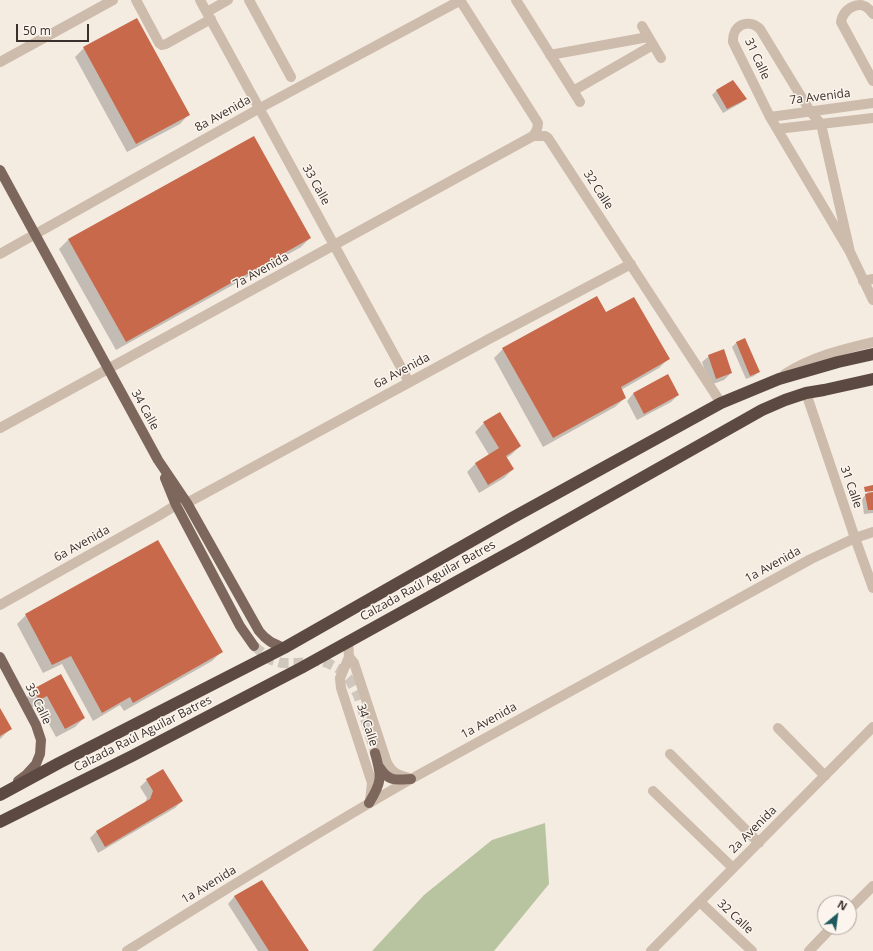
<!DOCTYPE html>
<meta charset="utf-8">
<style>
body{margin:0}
#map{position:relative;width:873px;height:951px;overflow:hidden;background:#f4ebe1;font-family:"Open Sans",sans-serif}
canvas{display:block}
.north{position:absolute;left:817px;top:895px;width:40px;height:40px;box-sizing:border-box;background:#fbf5ee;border:1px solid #aea6a0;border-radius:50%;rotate:29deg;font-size:11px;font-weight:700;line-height:16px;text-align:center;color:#3b302b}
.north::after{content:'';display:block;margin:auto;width:14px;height:18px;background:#1f5a5e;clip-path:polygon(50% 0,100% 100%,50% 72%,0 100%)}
.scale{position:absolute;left:16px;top:24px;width:73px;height:18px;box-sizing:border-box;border:2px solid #3b302b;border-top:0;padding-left:5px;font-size:12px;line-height:14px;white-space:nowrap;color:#3b302b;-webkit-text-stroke:3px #fbf5ee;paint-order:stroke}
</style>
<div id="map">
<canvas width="873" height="951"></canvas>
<div class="north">N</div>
<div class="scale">50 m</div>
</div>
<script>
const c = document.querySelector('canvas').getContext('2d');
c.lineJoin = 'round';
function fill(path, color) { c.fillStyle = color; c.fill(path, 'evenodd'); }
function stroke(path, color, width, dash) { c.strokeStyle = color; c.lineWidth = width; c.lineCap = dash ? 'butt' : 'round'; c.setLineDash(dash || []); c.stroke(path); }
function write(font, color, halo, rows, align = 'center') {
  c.font = font + ' "Open Sans",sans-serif'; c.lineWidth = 3; c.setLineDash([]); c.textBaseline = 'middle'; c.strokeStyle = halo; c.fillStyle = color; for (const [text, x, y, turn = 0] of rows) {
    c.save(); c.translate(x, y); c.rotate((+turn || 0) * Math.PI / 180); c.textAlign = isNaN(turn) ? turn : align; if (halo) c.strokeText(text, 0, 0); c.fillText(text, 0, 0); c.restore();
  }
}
fill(new Path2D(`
 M545,823L549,884L494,951H372L424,895L492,840Z`), '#b8c4a0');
fill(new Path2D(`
 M84,48L189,114L180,124L127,152L75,57Z
 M717,90L746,99L741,103L723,113L712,95Z
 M253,137L310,238L301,247L116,350L59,249L68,240Z
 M606,313L668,359L659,368L621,390L625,398L615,407L543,447L494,358L503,349Z
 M744,339L759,372L754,376L746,379L732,347L736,343Z
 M709,356L731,373L724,380L710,385L702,362Z
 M667,376L678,395L671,402L637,420L627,401L633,394Z
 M484,423L520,446L511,455L506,458L513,469L504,478L479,493L467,472L476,463L489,455L475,432Z
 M868,492H873V513L864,514L862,499Z
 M26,615L221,652L212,661L124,711L120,705L93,721L62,664L43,673L17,624Z
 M61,675L84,718L75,727L56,737L38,704L30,709L25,699L34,690Z
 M0,710L10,729L0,739Z
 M147,780L182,801L175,808L98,853L90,838L96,832L145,803L147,798L140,787Z
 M262,881L308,951H258L228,904L234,897Z`), '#0003');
fill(new Path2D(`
 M137,18L190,115L136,144L83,47Z
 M733,80L747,99L727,109L716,90Z
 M254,136L311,238L126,342L68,239Z
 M597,296L606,312L634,297L670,359L621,387L626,398L553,438L502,348Z
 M745,338L760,372L750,376L736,342Z
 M724,349L732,373L716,379L708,355Z
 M668,374L679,395L644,414L633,393Z
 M500,412L521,446L506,456L514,469L488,485L475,463L499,448L483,422Z
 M873,485V491L865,492L864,487Z
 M873,492V510H868L865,494Z
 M158,540L223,652L133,703L130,697L102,713L71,656L52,665L25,614Z
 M61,674L85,718L65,729L47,696L39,700L33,689Z
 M0,708L12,729L0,736Z
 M163,769L183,801L105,847L96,831L150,799L153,791L146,779Z
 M262,880L309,951H269L234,896Z`), '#c8694b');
stroke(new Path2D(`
 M254,646L271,660L282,663H297L319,661L328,663L339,669L349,679L358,695L375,753`), '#cfc6bd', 10, [10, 5]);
stroke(new Path2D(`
 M136,0L159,43L162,45L166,44L211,19
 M200,0L409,382
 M249,0L291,77
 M516,0L580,102
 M207,12L228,0
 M873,14C866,4 860,3 850,8C844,12 842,16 841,22L873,81
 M642,26L661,58
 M550,55L648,37
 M0,62L113,0
 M573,91L653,45
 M770,117L873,103
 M777,129L873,118
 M533,136H545L548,138L721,403
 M850,252L821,124L810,111L760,29C748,18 732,25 733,42L770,117L850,252L873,300
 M0,254L260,108L461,0
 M863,281L873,279
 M785,374C811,357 843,349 873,342
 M806,393L855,538L873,588
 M0,428L533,136C537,131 538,128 538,123L460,0
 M187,503L489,339L631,264
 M0,605L160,515L176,505
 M348,641L349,657L340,678L341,688L372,783L370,801
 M349,657L354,663L387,763C393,774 398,775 409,778
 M778,728L825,776
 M670,754L759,843
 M653,791L733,868
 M700,902L752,951
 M849,910L873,886
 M127,951C221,892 315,834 411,779L811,559L855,538L873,532
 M651,951L873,727
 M809,951L832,927`), '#cdbbac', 10);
stroke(new Path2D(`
 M0,170L158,460L187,503L259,631C267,641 272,643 284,648
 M165,478L176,505L240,626L254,646
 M0,657L36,725L41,740L40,754L36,764L26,775L18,781
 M380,768C389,782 396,780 411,779
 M369,803C382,782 382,777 375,753`), '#7d675c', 10);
stroke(new Path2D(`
 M0,795L59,763L284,648L512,518L721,403L779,379L838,362L873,354
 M0,822L132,756L301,668L523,545L762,410L785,400L806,393L824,390L873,379`), '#5c4a42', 12);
write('12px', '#3b302b', '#fbf5ee', [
 ["31 Calle",757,59,65],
 ["7a Avenida",820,97,-7],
 ["8a Avenida",223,114,-29],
 ["33 Calle",316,185,61],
 ["32 Calle",598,190,57],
 ["7a Avenida",261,271,-29],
 ["6a Avenida",402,371,-28],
 ["34 Calle",145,410,61],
 ["31 Calle",851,487,71],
 ["6a Avenida",82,544,-29],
 ["1a Avenida",773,565,-29],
 ["Calzada Raúl Aguilar Batres",428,581,-29],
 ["35 Calle",38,704,64],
 ["1a Avenida",489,721,-29],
 ["34 Calle",367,725,72],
 ["Calzada Raúl Aguilar Batres",143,734,-27],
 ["2a Avenida",753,830,-45],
 ["1a Avenida",209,885,-31],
 ["32 Calle",735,917,43]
]);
</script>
